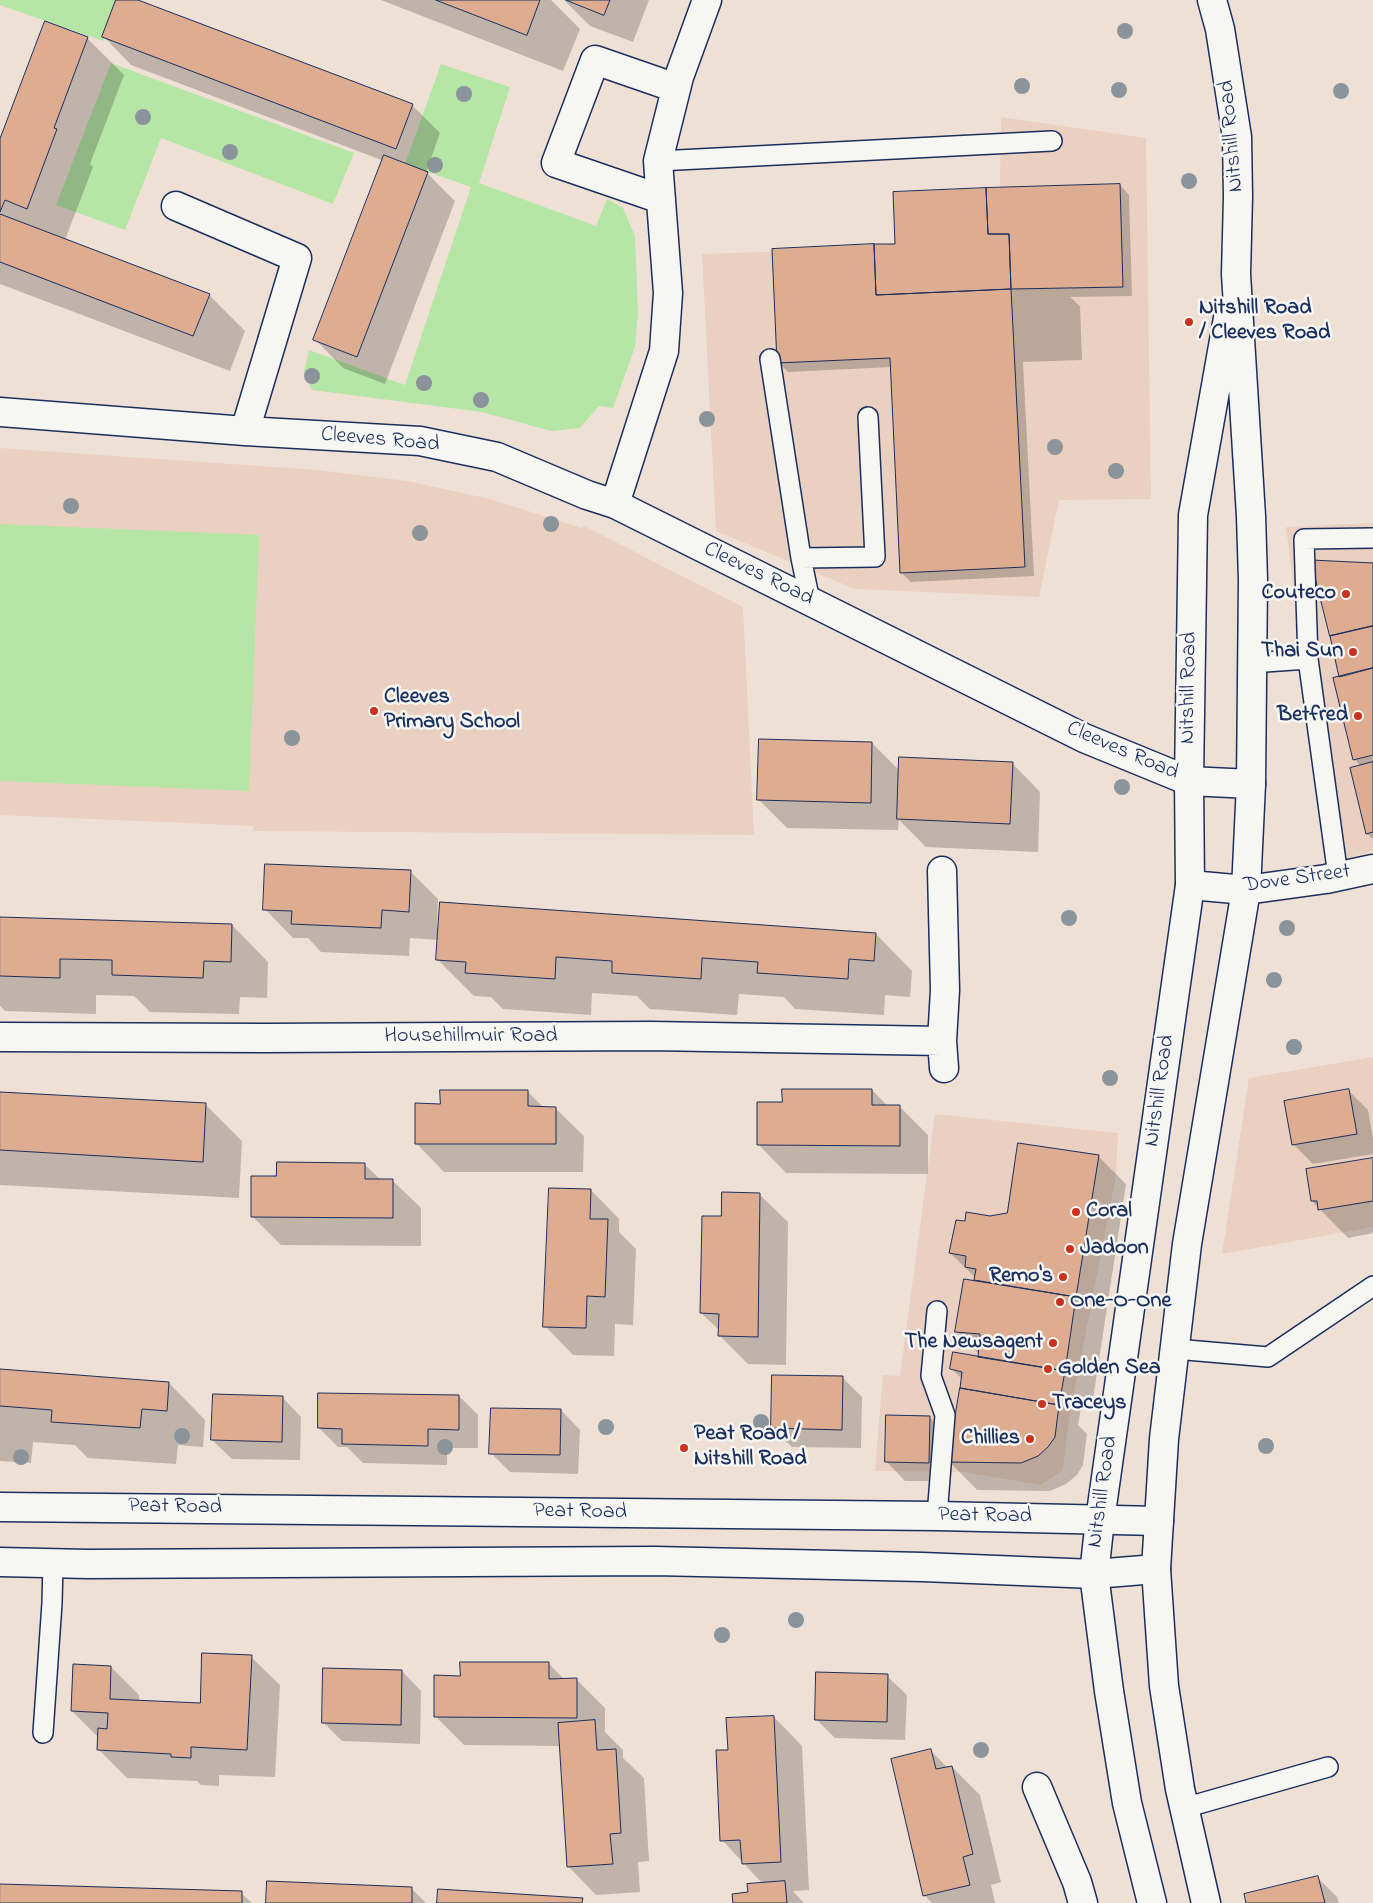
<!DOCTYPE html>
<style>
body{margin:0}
canvas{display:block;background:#efe0d5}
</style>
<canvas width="1373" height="1903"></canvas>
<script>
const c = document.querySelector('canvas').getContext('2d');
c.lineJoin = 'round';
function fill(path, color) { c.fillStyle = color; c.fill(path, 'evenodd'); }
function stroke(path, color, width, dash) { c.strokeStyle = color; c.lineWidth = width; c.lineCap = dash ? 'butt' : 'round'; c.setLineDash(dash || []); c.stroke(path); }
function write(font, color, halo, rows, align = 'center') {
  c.font = font + ' "Indie Flower",sans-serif'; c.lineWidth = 5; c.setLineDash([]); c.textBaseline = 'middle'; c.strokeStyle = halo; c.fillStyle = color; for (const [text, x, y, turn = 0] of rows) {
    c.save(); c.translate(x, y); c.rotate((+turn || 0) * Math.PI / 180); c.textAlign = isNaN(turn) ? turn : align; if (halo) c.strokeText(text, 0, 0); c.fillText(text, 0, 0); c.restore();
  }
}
fill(new Path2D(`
 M1001,117L1146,138L1151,499L1059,500L1039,597L855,589L716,531L702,254L999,244Z
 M0,448L318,470L407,481L490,499L582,528L584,526L743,607L754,835L253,831V826L0,815Z
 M1373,523V851L1330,863L1286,527Z
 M1373,1057V1227L1222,1254L1249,1078Z
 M935,1114L1118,1133L1116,1176L1069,1419L1063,1470L1041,1485L963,1472L875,1471L883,1375L900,1376Z`), '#ead0c1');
fill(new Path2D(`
 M0,0H117L103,41L0,5Z
 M111,63L354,153L333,204L161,138L125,230L56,205Z
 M441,64L510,87L479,183L596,226L607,199L623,208L635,236L638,313L635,347L613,408L599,406L580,428L551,431L482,412L312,390L304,371L309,350L405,385L471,187L405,164Z
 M0,524L259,535L249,791L0,781Z`), '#b6e6a5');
fill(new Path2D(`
 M117,0H134L412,105L440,133L426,172L455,201L385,384L343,368L315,339L384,161L131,65L103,36Z
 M381,0H551L580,29L563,71Z
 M564,0H649L633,42L590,26Z
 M87,38L124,75L90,164L93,167L65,240L209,295L245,331L230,371L0,284V143Z
 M1120,185L1129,195L1132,296L1070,297L1080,306L1082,360L1023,362L1034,576L911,582L902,573L891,367L788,372L779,363L897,245Z
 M1373,564V839L1367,834L1361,766L1354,759L1342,677Z
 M872,743L900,771L1012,763L1040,792L1038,852L926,847L899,820L898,830L787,828L759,800Z
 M410,871L438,899L437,927L876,934L912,971L910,997L885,995L884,1015L795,1009L784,997L739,994L737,1015L650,1009L637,996L592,993L591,1015L503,1009L491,997L474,996L437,959L439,940L410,938L409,956L321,952L308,938H293L265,909Z
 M0,918L232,925L268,962L267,998L240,997L239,1014L150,1012L134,996L96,995V1014L5,1011L0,1006Z
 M872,1090L888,1106L900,1107L928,1135V1174L786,1173L758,1144L784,1104Z
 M527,1091L544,1108H555L584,1136L583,1172H444L416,1143L442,1105Z
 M1349,1091L1368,1110L1373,1138V1154L1313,1164L1294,1145Z
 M0,1093L206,1105L242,1141L239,1198L0,1185Z
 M1098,1156L1126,1184L1093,1399L1083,1397L1078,1425L1087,1434L1083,1465L1077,1475L1066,1484L1050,1491L977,1490L948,1460L947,1481H905L886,1461L929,1417L948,1436L949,1460L962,1379L951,1368L979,1357V1354L956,1331L976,1278L950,1253L966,1223L1008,1214Z
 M1373,1159V1233L1348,1238L1312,1201Z
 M364,1164L381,1180H392L421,1208V1246L281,1245L252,1216L278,1178Z
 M591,1190L619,1219V1232L636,1249L633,1325L615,1324L614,1356L573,1355L545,1326Z
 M759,1194L788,1222L786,1365L748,1364L720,1336V1331L701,1313L723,1217Z
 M0,1370L169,1383L205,1420L203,1447L178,1445L176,1464L88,1458L75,1445L33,1442L31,1463L0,1461Z
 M843,1378L862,1397L861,1448L792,1447L772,1428Z
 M459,1396L478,1415V1448H447V1465L363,1463L347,1447H338L319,1428Z
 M282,1397L301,1417L300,1460L232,1459L212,1440Z
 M561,1410L580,1430L578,1474L510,1472L491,1453Z
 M251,1657L280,1685L275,1777L219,1775V1786L201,1785L197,1781L127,1778L98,1749L99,1738L72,1711L111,1667L139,1695V1702L201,1705Z
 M549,1664L565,1680H577L605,1708V1732L623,1750V1758L644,1778L649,1861L638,1862L640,1892L596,1895L568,1866L560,1746L464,1745L436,1717L461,1677Z
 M402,1671L421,1691L420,1744L342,1741L323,1722Z
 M887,1676L907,1695L905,1740L835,1738L816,1719Z
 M774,1717L802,1746L809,1890L793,1891L804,1903H734L763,1884L722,1840L729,1751Z
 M931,1751L948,1768L952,1767L980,1795L1001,1882L991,1885L995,1903H932L924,1895Z
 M1318,1878L1337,1897L1339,1903H1247Z
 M0,1885L241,1893L252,1903H0Z
 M412,1889L426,1903H267Z`), '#0003');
const building = new Path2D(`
 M116,0H138L413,104L396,149L102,37Z
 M436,0H540L527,35Z
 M566,0H610L604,15Z
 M45,21L88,37L54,128L57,129L27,209L5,200L0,212V139Z
 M384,155L428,172L357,357L313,340Z
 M1120,184L1123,287L1011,289L1009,234H988L986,188Z
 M986,188L988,234H1009L1011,289L876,295L874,244H895L893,192Z
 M0,214L210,294L193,336L0,262Z
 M874,244L876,295L1011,289L1025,567L900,573L890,358L777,363L772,249Z
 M1311,560L1373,563V626L1330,636Z
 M1373,626V668L1339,677L1330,636Z
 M1373,668V755L1353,760L1333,678Z
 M759,739L872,742L871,803L757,800Z
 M899,757L1013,762L1010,824L897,819Z
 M1373,762V832L1366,834L1350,768Z
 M265,864L411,870L409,912L382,910L381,928L291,924L292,911L263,910Z
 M440,902L876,933L874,961L849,959L848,979L757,973L758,962L702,958L701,979L612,973V961L556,957L555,979L465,973L466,962L436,960Z
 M0,917L232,924L231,962L204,961L203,978L112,975V960L60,959V978L0,976Z
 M782,1089H872V1105H900V1146L757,1145V1102H782Z
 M1349,1089L1357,1134L1292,1145L1284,1101Z
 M440,1090H528V1106L556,1107V1144H415V1103L440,1104Z
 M0,1092L206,1103L203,1162L0,1150Z
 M1018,1143L1099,1155L1076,1297L974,1280L976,1269L965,1267L966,1256L949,1253L956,1220L965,1221L966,1212L990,1216L1007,1213Z
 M1373,1158V1201L1318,1210L1317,1201H1311L1306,1169Z
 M277,1162L365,1163V1179H393V1218L251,1217V1176H276Z
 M549,1188L591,1189L590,1219H608L605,1297L587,1296L586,1328L543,1327Z
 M722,1192L760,1193L758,1337L718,1336L719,1314L700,1313L702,1216H721Z
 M964,1279L1076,1297L1065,1371L978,1357L980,1334L955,1332Z
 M953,1352L1065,1371L1059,1405L960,1388L962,1372L950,1369Z
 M0,1369L169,1382L167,1411L142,1409L140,1428L51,1422L52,1410L0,1406Z
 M772,1375L843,1376L842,1430L771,1428Z
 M960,1388L1059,1405L1055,1437L1048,1447L1038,1456L1021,1463L948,1462Z
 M318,1393L459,1395V1430L428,1429V1446L342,1444V1429L318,1428Z
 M213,1394L283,1396L282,1442L211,1440Z
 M491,1408L561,1409L560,1455L489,1454Z
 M886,1415L930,1416L929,1463L885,1462Z
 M202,1653L252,1655L247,1750L191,1747V1758L171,1757V1754L97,1750L98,1728L107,1729L108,1713L71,1711L73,1664L111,1666L110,1699L200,1703Z
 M460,1662H549V1679L577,1678V1718L434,1717V1675L460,1676Z
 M323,1668L402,1670L401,1725L322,1723Z
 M816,1672L888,1674L887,1722L815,1720Z
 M774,1716L781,1862L742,1864L740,1840L720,1841L716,1750H728L726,1718Z
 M595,1720L597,1750L616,1749L621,1833L610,1834L613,1864L567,1867L558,1723Z
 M931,1749L936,1769L952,1766L973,1854L963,1857L970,1885L923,1896L891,1759Z
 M1318,1876L1325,1903H1246L1244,1894Z
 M267,1881L412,1887V1903H266Z
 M785,1881L787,1903H733L732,1894L748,1892L747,1884Z
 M0,1884L242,1891V1903H0Z
 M438,1889L583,1898L582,1903H437Z`);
fill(building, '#deac91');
stroke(building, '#1b2f5e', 1);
const lane = new Path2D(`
 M658,161L1052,141
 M770,359L801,558L810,601
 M801,558L875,557L868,417
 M1308,659L1338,876
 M1251,663L1308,659L1304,539L1373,538
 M1175,1349L1268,1357L1373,1286
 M937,1516L945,1415L931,1376L937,1311
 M43,1733L52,1603L53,1563
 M1184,1808L1328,1767`);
const street = new Path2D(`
 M661,199L556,163L595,60L676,88
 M176,206L297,258L245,431
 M0,412L245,431L420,441L497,457L587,495L615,504L1084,738L1189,781L1251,784
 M615,504L664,351L668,293L658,161L679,77L707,0
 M942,871L945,990L942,1041L944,1068
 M1190,885L1246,890L1326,879L1373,869
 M0,1037L265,1038L651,1036L942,1041
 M1037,1787L1077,1882L1083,1903`);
const secondary = new Path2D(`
 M0,1507L937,1516L1159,1521
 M0,1562L88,1564L655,1561L923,1567L1094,1574L1156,1569`);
const primary = new Path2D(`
 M1152,1903L1127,1803L1109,1691L1094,1574L1100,1520L1190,885L1189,781L1193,515L1228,318
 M1206,1903L1180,1789L1164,1686L1156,1569L1164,1439L1187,1244L1246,890L1251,784L1253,580L1251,516L1236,274L1238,197L1237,137L1220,29L1212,0`);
stroke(lane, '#1b2f5e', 22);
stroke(street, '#1b2f5e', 31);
stroke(secondary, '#1b2f5e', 31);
stroke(primary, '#1b2f5e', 31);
stroke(lane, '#f6f6f2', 19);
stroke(street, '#f6f6f2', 28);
stroke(secondary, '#f6f6f2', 28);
stroke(primary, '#f6f6f2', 28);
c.fillStyle = '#8b939b';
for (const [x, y] of [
 [1125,31],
 [1022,86],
 [1119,90],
 [1341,91],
 [464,94],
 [143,117],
 [230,152],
 [435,165],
 [1189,181],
 [312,376],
 [424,383],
 [481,400],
 [707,419],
 [1055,447],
 [1116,471],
 [71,506],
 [551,524],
 [420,533],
 [292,738],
 [1122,787],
 [1069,918],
 [1287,928],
 [1274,980],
 [1294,1047],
 [1110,1078],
 [761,1422],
 [606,1427],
 [182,1436],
 [1266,1446],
 [445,1447],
 [21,1457],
 [796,1620],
 [722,1635],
 [981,1750]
]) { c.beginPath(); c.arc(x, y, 8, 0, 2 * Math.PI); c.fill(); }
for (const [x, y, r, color] of [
 [1189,322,5,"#c8321e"],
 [1346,594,5,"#c8321e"],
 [1353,652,5,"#c8321e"],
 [374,711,5,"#c8321e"],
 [1358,716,5,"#c8321e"],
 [1076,1212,5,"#c8321e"],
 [1070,1249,5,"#c8321e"],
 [1063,1277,5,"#c8321e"],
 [1060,1302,5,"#c8321e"],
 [1053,1343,5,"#c8321e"],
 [1048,1369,5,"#c8321e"],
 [1042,1404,5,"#c8321e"],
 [1030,1439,5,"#c8321e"],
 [684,1448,5,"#c8321e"]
]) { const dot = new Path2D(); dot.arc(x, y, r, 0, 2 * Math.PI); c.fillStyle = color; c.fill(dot); stroke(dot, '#f6f6f2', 2); }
write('22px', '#1b2f5e', '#f6f6f2', [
 ["Nitshill Road",1233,136,-95],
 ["Cleeves Road",380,441,5],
 ["Cleeves Road",758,575,26],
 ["Nitshill Road",1190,688,-89],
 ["Cleeves Road",1122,752,23],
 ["Dove Street",1297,880,-8],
 ["Househillmuir Road",471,1037],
 ["Nitshill Road",1161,1091,-82],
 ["Nitshill Road",1104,1492,-82],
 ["Peat Road",175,1508,1],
 ["Peat Road",580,1513,1],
 ["Peat Road",985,1517,1]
]);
write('bold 22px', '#1b2f5e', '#f6f6f2', [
 ["Nitshill Road",1199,309],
 ["/ Cleeves Road",1199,334],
 ["Couteco",1336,594,"right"],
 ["Thai Sun",1343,652,"right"],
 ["Cleeves",384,698],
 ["Primary School",384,723],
 ["Betfred",1348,716,"right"],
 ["Coral",1086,1212],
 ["Jadoon",1080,1249],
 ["Remo's",1053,1277,"right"],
 ["One-O-One",1070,1302],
 ["The Newsagent",1043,1343,"right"],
 ["Golden Sea",1058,1369],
 ["Traceys",1052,1404],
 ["Peat Road /",694,1435],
 ["Nitshill Road",694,1460],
 ["Chillies",1020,1439,"right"]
], 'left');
</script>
